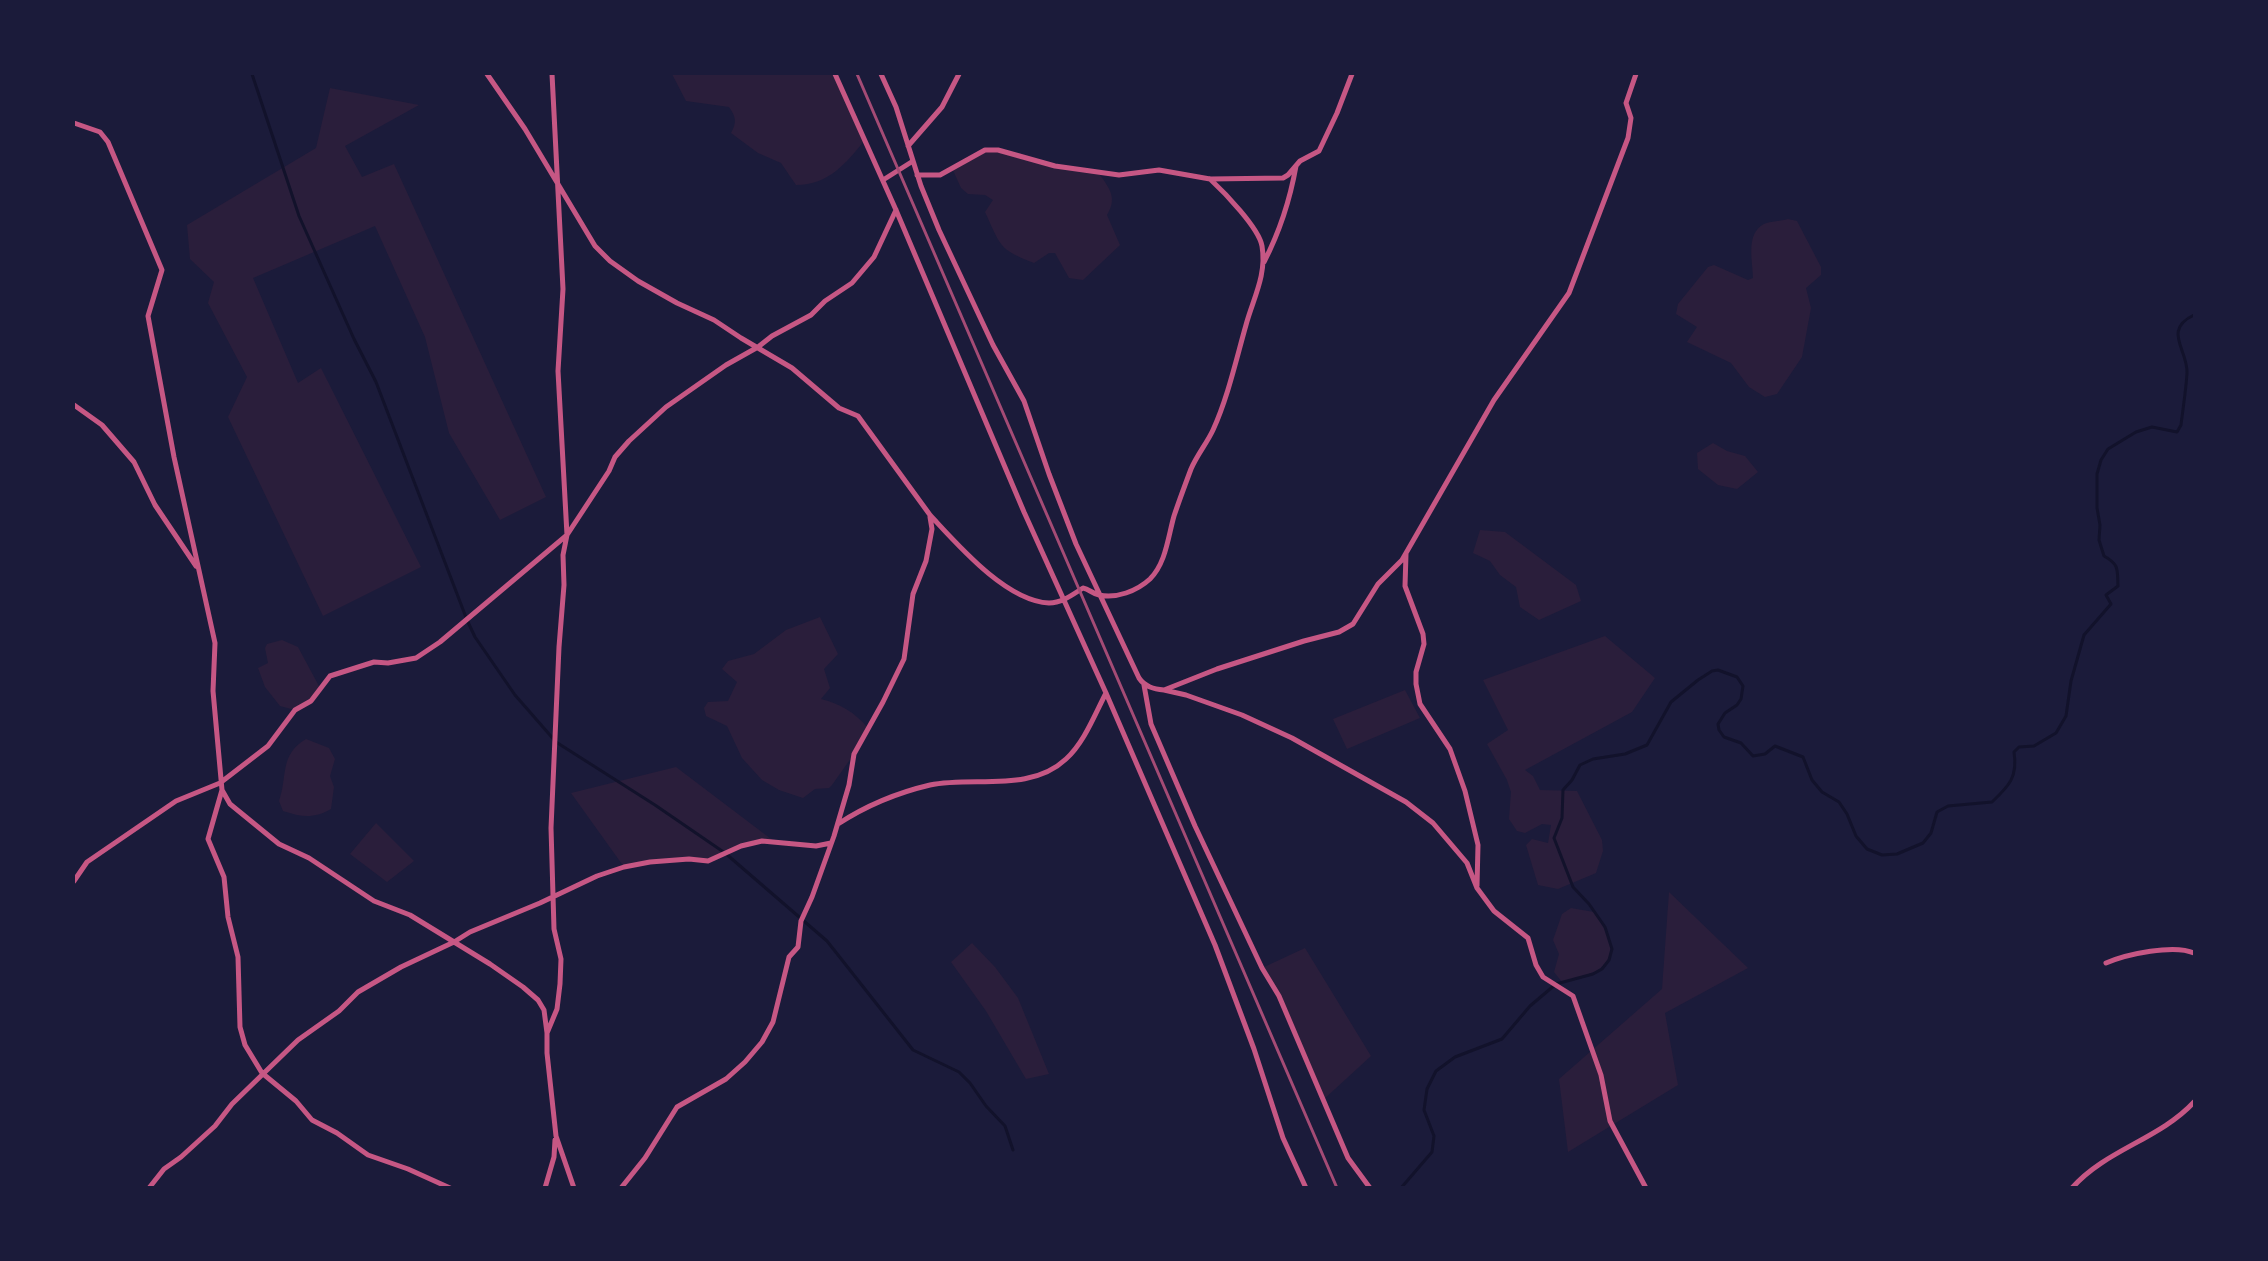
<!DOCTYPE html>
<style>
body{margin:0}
#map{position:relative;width:2268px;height:1261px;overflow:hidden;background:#1b1b3a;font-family:"Work Sans",sans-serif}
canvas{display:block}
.frame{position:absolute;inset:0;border:75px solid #1b1b3a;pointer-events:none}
</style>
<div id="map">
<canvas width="2268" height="1261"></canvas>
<div class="frame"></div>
</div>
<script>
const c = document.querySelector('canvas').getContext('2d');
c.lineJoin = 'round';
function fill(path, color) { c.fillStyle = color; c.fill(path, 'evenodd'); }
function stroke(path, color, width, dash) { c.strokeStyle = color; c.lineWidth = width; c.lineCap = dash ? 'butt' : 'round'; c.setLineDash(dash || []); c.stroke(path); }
fill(new Path2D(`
 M672,74H835L865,140C846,163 829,185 796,185L781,163L758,153L731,133C737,122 736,117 729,107L686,101Z
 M330,88L419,105L345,146L362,177L394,164L546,497L500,520L449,433L425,337L375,226L253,278L298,383L321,368L421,567L323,616L228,417L247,377L208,303L214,282L190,259L187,225L316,148Z
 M985,150H998L1055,166L1098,172C1109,188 1118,197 1107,215L1120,245L1083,280L1069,278L1055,253H1049L1034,263C998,249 1001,246 985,212L993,200L985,195L968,194L961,188L952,168Z
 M1788,219L1797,221L1821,267V275L1806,288L1811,308L1802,357L1777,394L1765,397L1749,387L1731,363L1687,342L1697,327L1676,314L1678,304L1708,267L1714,265L1748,280L1753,278C1753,261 1745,234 1764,224C1771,221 1781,221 1788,219Z
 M1713,443L1727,451L1745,456L1758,472L1737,489L1718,485L1698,469L1697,453Z
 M1480,530L1505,532L1576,585L1581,601L1539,620L1520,607L1516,587L1500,575L1490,561L1473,553Z
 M820,617L838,654L824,669L830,688L821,699C841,704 854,712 868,728L854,754L832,785L829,788L815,789L803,798L779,790L762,780L742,758L727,726L706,716L704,708L708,702L728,701L737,682L722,669L728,661L754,654L786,630Z
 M1605,636L1655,678L1632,712L1525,770L1533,776L1540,790L1577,791L1602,840L1603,851L1596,873L1558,889L1538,885L1526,845L1532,839L1548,843L1551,825L1542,824L1525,833L1517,831L1509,819L1511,792L1507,780L1487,744L1508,730L1483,680Z
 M282,640L298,647L320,688L311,701L295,710L280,706L265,687L258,668L268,663L265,648L267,644Z
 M1405,690L1420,718L1347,749L1333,719Z
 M306,739L329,748L335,759L330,776L334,787L331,809C313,819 302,817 283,811L279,801C288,776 279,755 306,739Z
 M676,767L775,842L741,846L708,861L689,859L624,867L571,793Z
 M376,823L414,861L387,882L350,854Z
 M1669,892L1748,968L1665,1013L1678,1085L1568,1152L1559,1079L1662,989Z
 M1571,908L1594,912C1625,956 1611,972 1562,982L1554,972L1559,954L1553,940L1562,914Z
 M972,943L995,967L1018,998L1049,1074L1026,1079L986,1011L951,962Z
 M1305,948L1371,1056L1322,1101L1296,1036L1262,968Z`), '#2a1e3b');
stroke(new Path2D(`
 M252,74L299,216L354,339L376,382L467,620L475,637L515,695L556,742L655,805L725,853L827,941L913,1050L959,1072L970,1083L986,1106L1005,1126L1013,1150
 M1401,1188L1432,1152L1434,1136L1424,1110L1427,1089L1436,1071L1455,1057L1502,1039L1530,1006L1556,984L1593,974L1602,969L1609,960L1612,949L1605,927L1589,904L1573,887L1554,838L1562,818L1563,790L1572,780L1580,765L1593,759L1625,754L1647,745L1671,702L1698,680L1712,671L1718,670L1737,677L1743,686L1741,699L1737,705L1725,713L1718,724L1719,730L1724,737L1741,743L1753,756L1765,754L1775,746L1803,757L1812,780L1822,792L1839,802L1847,814L1856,836L1867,849L1882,855L1897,854L1923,843L1931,833L1937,812L1948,806L1992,802C2009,786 2018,777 2014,752L2019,747L2034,746L2056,733L2066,716L2071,681L2084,635L2111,604L2106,595L2118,586C2117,570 2120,565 2104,556L2099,540L2100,525L2097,508V474L2101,460L2108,449L2136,432L2152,427L2177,432L2181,425C2183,408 2186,390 2187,373C2188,350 2162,330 2194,315`), '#12122b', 3);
stroke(new Path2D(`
 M487,74L525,129L595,246L610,261L638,281L677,303L714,320L741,338L792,368L839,408L858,416L930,515C958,545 1006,601 1049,603C1062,603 1072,595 1083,588C1089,589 1093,594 1099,595C1116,599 1137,591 1150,579C1166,563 1168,537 1174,516C1179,501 1185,485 1191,469C1197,455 1207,443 1213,430C1228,397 1236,360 1246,325C1253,299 1267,275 1262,246C1259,228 1224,192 1210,179
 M552,74L563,289L558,371L567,535L563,555L564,585L559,647L551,828L554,929L561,959L560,984L557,1009L547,1033V1053L556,1136L574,1188
 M835,74L896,210L1024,512L1106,693L1215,945L1254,1049L1283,1138L1306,1188
 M881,74L896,107L921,186L939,230L993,345L1024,401L1049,474L1076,544L1139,678C1145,687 1154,689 1164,690L1217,669L1304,641L1339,632L1353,624L1378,584L1402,560L1494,400L1569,293L1628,138L1631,118L1626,103L1636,74
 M74,123L100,132L108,142L162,270L148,316L174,457L215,643L213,691L222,790L230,804L279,844L309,858L374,901L410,915L490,964L523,987L538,1000L544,1010L547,1033
 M908,146L942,107L959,74
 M917,175H940L985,150H998L1055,166L1119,175L1159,170L1210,179L1283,178L1288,175L1300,161L1319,151L1337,113L1352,74
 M883,180L913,161
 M1264,262C1280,231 1290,200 1296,166
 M74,405L102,425L134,462L155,505L196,566
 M1406,554L1405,586L1423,634L1424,644L1416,672V684L1420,704L1450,749L1465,791L1478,845L1477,886
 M1144,685L1151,724L1195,826L1262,968L1279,996L1348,1158L1370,1188
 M1164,690L1186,695L1242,715L1292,738L1406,802L1433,823L1467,863L1477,888L1494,911L1528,938L1536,965L1543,977L1573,996L1601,1075L1610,1121L1646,1188
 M222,790L208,839L224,877L228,917L238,957L240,1027L245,1045L262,1073L296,1101L312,1120L337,1133L368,1155L408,1169L450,1188
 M838,824C867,805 896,793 930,785C974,776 1030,793 1066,759C1084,743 1095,714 1106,693
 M74,881L87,862L176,801L220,783L268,746L295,710L311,701L330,676L374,662L388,663L416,658L440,642L567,535L609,471L615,457L629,441L666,407L726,365L758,347L772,336L811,315L825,301L852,283L874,257L896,210
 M2106,963C2127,954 2174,944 2194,953
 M149,1188L164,1169L181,1157L215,1126L232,1104L298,1040L339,1011L358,992L401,967L454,942L470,932L540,903L597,876L624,867L650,862L689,859L708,861L741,846L762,841L816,846L831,843
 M545,1188L554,1157L555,1140
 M621,1188L645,1158L677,1107L726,1079L745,1062L762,1042L773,1022L789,957L798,947L801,921L812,897L834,836L849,785L854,754L883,702L904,659L913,594L926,561L932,529L930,517
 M2072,1188C2105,1150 2160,1139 2194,1102`), '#c65784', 5);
stroke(new Path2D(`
 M857,74L1337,1188`), '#a44b75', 3);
</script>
